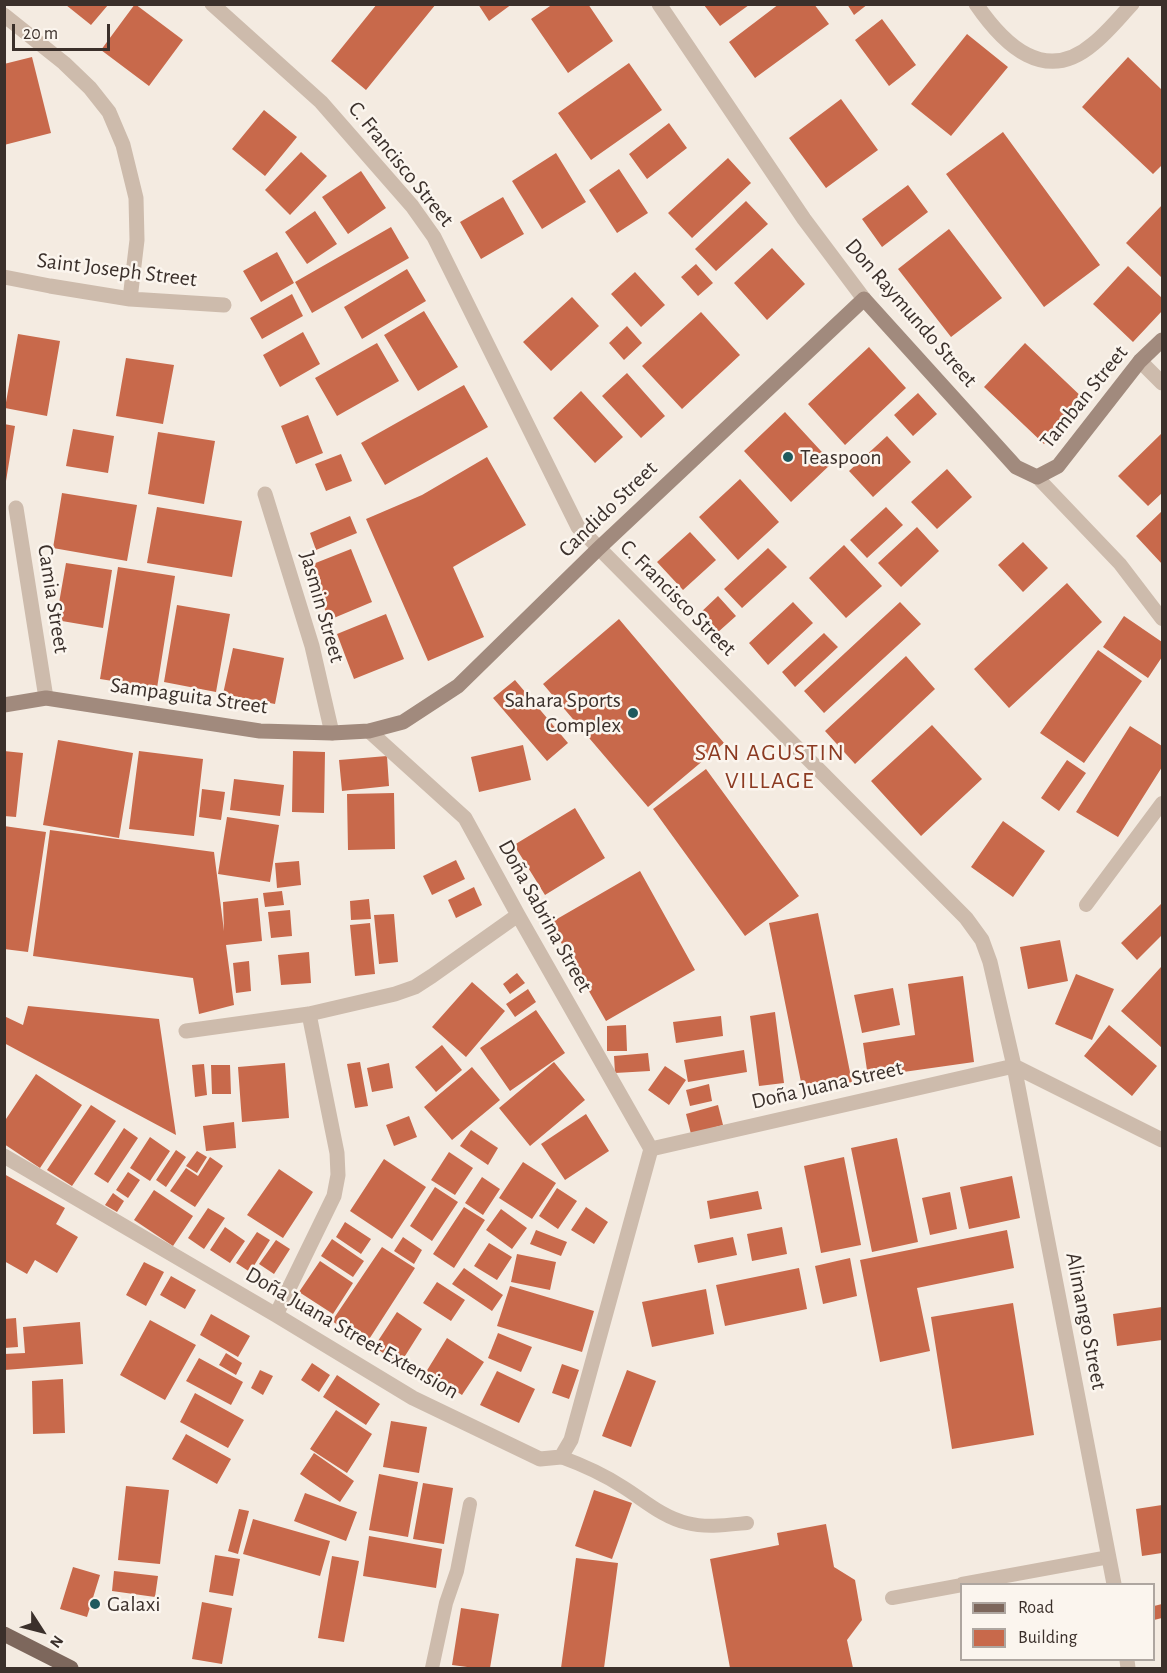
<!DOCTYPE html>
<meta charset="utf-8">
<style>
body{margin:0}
#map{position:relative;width:1167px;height:1673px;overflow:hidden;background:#f4ebe1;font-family:"Alegreya Sans",sans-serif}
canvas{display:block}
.frame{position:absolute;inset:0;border:6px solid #3b302b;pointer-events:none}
.legend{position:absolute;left:960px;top:1583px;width:195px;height:78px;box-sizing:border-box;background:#fbf5ee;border:2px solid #aea6a0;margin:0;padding:8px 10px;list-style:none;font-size:18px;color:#3b302b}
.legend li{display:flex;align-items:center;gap:12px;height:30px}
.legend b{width:30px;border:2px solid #aea6a0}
.north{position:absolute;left:12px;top:1601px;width:60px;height:60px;-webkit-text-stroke:4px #fbf5ee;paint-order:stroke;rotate:126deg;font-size:16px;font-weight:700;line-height:24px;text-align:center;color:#3b302b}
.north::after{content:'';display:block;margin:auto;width:21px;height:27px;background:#3b302b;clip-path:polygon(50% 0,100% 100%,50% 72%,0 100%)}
.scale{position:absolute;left:12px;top:24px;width:98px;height:27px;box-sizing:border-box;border:3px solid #3b302b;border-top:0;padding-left:8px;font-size:18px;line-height:21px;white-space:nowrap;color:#3b302b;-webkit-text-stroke:4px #fbf5ee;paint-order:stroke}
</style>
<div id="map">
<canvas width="1167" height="1673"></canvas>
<div class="frame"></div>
<ul class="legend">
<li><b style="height:8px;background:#7d675c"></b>Road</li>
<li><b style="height:16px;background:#c8694b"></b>Building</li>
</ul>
<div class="north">N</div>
<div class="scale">20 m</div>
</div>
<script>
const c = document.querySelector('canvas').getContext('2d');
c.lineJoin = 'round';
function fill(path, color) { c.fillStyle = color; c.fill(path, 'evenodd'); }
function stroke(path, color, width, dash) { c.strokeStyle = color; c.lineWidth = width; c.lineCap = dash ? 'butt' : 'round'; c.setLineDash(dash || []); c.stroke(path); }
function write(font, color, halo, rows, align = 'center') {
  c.font = font + ' "Alegreya Sans",sans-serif'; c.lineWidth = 5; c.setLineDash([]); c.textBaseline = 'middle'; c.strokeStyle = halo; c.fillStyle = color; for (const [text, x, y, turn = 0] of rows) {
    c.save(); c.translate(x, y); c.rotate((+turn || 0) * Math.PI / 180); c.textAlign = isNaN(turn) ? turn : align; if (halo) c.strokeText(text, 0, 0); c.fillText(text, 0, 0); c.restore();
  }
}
fill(new Path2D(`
 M135,4L183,40L149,86L101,50Z
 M377,4H436L366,90L331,61Z
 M478,4H512L489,21Z
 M553,4H588L613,41L568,73L531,19Z
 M779,4H814L829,24L755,78L729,42Z
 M847,4H868L854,15Z
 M66,5H108L91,25Z
 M704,5H749L720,26Z
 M882,19L916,65L889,86L855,40Z
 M967,34L1008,67L951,136L911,104Z
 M32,57L51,133L4,145V64Z
 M1128,57L1162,90V165L1153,174L1082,107Z
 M629,63L662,110L591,160L558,113Z
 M841,99L878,150L826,188L789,138Z
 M264,110L297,137L265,176L232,149Z
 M669,123L687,148L647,179L629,154Z
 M1003,132L1100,265L1044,307L946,174Z
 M301,152L327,176L290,215L265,190Z
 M556,153L586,202L542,229L512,181Z
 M728,158L751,183L692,238L668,213Z
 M619,169L648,213L617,233L589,190Z
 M361,171L386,208L348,234L322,197Z
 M908,185L928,212L882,247L862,219Z
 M503,197L524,234L481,259L460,222Z
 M746,201L768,224L716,271L695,249Z
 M1162,205V278L1126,243Z
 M315,211L337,244L307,264L285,232Z
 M391,227L409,258L312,313L295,282Z
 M949,229L1002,298L951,337L898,269Z
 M772,248L805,284L767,320L734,283Z
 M277,252L294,283L261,302L243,271Z
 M696,264L713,283L698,296L681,277Z
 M1128,266L1162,298V311L1133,342L1093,304Z
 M407,269L426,301L362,339L344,307Z
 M635,272L665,305L641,327L611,294Z
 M292,294L303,316L262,339L250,318Z
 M572,297L599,326L551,371L523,342Z
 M424,311L458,367L418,391L384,335Z
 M701,312L740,355L682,409L642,366Z
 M627,326L642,343L624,360L609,343Z
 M303,332L320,364L280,387L263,355Z
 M18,334L60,341L47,416L5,408Z
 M377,343L399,381L337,416L315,378Z
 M1025,343L1085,400L1044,444L984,387Z
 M869,347L906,388L845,445L808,404Z
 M126,358L174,365L163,424L116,416Z
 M627,373L665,416L641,438L602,396Z
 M464,385L488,427L385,485L361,443Z
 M581,391L623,437L595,463L553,418Z
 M918,393L937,414L913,436L894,415Z
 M785,412L832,463L791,502L744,451Z
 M308,415L323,453L296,464L281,426Z
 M4,424L15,426L6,481H4Z
 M73,429L114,436L108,473L66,466Z
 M158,432L215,441L204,504L148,494Z
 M1162,433V493L1148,506L1118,476Z
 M887,436L911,462L873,497L849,471Z
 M341,454L352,481L326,491L315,464Z
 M487,457L526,525L453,567L484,637L428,661L366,519L422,495Z
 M947,469L972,497L937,529L911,502Z
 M740,479L779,522L738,560L699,517Z
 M62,493L137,505L127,561L53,548Z
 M157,507L242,521L232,577L147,563Z
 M886,507L903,525L867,558L850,540Z
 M1162,511V564L1136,536Z
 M350,516L357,533L316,550L310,533Z
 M917,527L939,551L901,587L878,563Z
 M690,532L716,560L683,590L657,562Z
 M1023,542L1048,568L1023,592L998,565Z
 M844,545L882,586L846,618L809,578Z
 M768,548L787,567L742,608L724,589Z
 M351,549L372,602L329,620L308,566Z
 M66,563L112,570L103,628L56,620Z
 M118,567L175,576L157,688L100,679Z
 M1067,583L1102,622L1009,708L974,669Z
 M718,596L736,616L717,633L699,614Z
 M793,602L813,623L768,665L749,643Z
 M900,602L921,624L824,713L804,691Z
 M177,605L230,614L216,692L164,682Z
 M386,614L404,659L354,679L337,634Z
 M1124,616L1162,642V657L1148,678L1103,647Z
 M619,619L724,743L648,807L543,684Z
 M824,633L838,647L795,687L782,672Z
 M233,648L284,658L275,704L223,694Z
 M1098,650L1142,681L1084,763L1040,733Z
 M906,656L935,689L855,764L825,731Z
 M515,680L568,743L547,761L493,698Z
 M932,725L982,779L921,836L871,781Z
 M1130,726L1162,746V767L1118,837L1076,812Z
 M58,740L133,753L119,838L43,825Z
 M523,745L531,780L479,792L471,757Z
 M4,751L23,753L16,817L4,816Z
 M139,751L203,759L194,836L129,829Z
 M293,751L325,752L324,813L292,812Z
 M387,756L389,786L342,791L339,760Z
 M1067,760L1086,773L1059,811L1041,798Z
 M706,769L799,896L745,936L653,809Z
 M234,779L284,785L280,816L230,810Z
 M202,789L225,792L221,820L199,817Z
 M394,793L395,849L348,850L347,794Z
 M575,808L605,858L545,895L514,845Z
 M227,817L279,825L270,882L218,874Z
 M1003,821L1045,851L1013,897L971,867Z
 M4,826L46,832L28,952L4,949Z
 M50,830L214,852L224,931L223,902L258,898L262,941L226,945L234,1005L199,1014L193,978L33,956Z
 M456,860L465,879L432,895L423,876Z
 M299,861L301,885L277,888L275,863Z
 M640,871L695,970L606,1021L550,923Z
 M474,887L482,905L456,918L448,900Z
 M282,891L284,905L265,907L263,893Z
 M369,899L371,919L351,920L350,901Z
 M1162,903V935L1137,960L1121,943Z
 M290,910L292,936L271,938L268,912Z
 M818,913L852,1082L803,1092L769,923Z
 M394,914L398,962L379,964L374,915Z
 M370,923L375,974L355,976L350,925Z
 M1060,940L1068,981L1028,989L1020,947Z
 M309,952L311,983L281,985L278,955Z
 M249,961L251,991L236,993L233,963Z
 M1161,967L1162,968V1048L1121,1011Z
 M517,973L525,983L510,994L503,984Z
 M1076,974L1114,989L1092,1040L1055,1024Z
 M963,976L974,1062L868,1077L863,1043L915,1035L908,984Z
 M472,982L505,1011L466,1057L432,1027Z
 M893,988L900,1025L862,1033L854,995Z
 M528,989L536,1002L515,1017L506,1004Z
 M28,1006L159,1019L176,1135L4,1043V1016L23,1025Z
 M536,1010L565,1053L510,1091L480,1048Z
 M775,1012L784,1083L759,1086L750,1016Z
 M721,1016L723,1036L676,1043L673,1022Z
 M626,1025L627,1051H607V1026Z
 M1109,1025L1157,1066L1132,1096L1084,1056Z
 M442,1045L462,1070L436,1092L415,1067Z
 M744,1050L747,1072L688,1082L684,1060Z
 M648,1053L650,1071L615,1073L614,1056Z
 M360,1062L368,1106L355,1108L347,1064Z
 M554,1062L585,1100L530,1146L499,1108Z
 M285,1063L289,1118L242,1122L238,1067Z
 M389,1063L393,1088L372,1092L367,1068Z
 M204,1064L207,1095L195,1097L192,1065Z
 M211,1065H230L231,1094H212Z
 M665,1066L686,1080L669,1105L648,1090Z
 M472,1067L500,1100L452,1140L424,1107Z
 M36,1074L82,1105L40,1168L4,1144V1122Z
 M709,1084L712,1101L690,1106L686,1090Z
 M91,1105L116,1121L72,1186L47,1170Z
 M718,1105L723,1125L691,1134L686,1114Z
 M586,1114L609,1151L565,1180L541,1144Z
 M409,1116L417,1137L394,1146L386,1125Z
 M234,1122L236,1148L206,1151L203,1126Z
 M124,1128L138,1138L108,1183L94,1174Z
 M471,1130L498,1148L488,1165L460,1146Z
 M150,1137L170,1151L150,1181L130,1168Z
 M897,1138L918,1242L872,1252L851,1148Z
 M176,1150L186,1157L166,1187L156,1180Z
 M197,1151L207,1157L197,1173L186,1166Z
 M449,1152L473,1168L455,1195L431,1180Z
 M210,1157L223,1166L195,1207L170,1191L186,1168L198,1176Z
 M844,1157L861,1245L821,1253L804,1166Z
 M384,1159L426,1187L392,1239L350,1211Z
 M523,1162L556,1183L532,1219L499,1198Z
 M279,1169L313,1192L283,1238L247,1215Z
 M128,1172L140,1180L128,1198L116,1190Z
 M4,1174L65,1208L56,1224L78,1237L57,1273L35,1260L27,1274L4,1261Z
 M1012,1176L1020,1218L969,1229L960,1187Z
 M482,1177L500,1189L483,1215L465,1203Z
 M435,1187L458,1202L432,1241L410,1226Z
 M557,1188L577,1201L558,1229L539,1216Z
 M154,1190L193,1216L173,1246L134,1220Z
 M758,1191L762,1209L710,1219L707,1201Z
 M950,1192L957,1229L930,1235L922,1198Z
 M113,1193L124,1201L117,1212L105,1205Z
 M464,1207L485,1220L454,1268L433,1254Z
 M586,1207L608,1222L594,1244L571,1230Z
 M208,1208L225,1218L204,1249L188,1238Z
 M501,1209L527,1228L512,1249L486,1230Z
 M345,1222L371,1239L361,1254L336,1237Z
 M225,1227L245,1241L230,1263L210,1250Z
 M782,1227L787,1254L752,1261L747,1234Z
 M536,1230L567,1242L561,1256L530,1244Z
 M1007,1230L1014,1268L917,1288L930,1351L880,1362L860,1260Z
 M257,1232L270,1240L250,1272L236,1263Z
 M403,1237L422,1250L414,1264L394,1251Z
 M733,1237L737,1255L698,1263L694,1245Z
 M332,1239L364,1261L353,1277L321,1256Z
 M276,1240L290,1249L274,1274L259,1264Z
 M489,1243L512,1257L497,1280L474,1266Z
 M382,1247L415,1268L366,1344L332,1321Z
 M517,1254L556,1262L550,1290L511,1282Z
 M850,1258L857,1296L823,1304L815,1266Z
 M320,1261L353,1283L333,1314L299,1292Z
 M144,1262L164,1272L146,1306L126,1295Z
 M464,1268L503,1295L492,1311L452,1284Z
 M799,1268L807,1309L725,1326L716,1285Z
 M171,1276L196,1290L185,1309L160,1295Z
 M437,1282L465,1300L451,1321L423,1303Z
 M510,1286L594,1311L582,1352L497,1326Z
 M706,1289L714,1334L652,1347L642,1302Z
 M1013,1303L1034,1435L952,1449L931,1317Z
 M1162,1307V1340L1117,1346L1113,1314Z
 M397,1312L422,1329L400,1364L374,1347Z
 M211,1314L250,1336L238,1357L200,1335Z
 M16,1318L18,1347L4,1348V1319Z
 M150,1320L196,1345L165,1400L120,1375Z
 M80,1322L83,1364L4,1370V1354L25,1353L23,1327Z
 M498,1333L532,1347L521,1372L488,1358Z
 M447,1338L484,1362L462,1395L426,1372Z
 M226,1353L242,1363L236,1375L219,1365Z
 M199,1358L243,1382L231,1405L186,1381Z
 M312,1363L330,1375L319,1392L301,1380Z
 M562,1364L579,1370L569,1399L552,1393Z
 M260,1370L273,1376L263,1395L251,1388Z
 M627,1370L656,1381L631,1447L602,1436Z
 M497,1371L535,1389L519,1423L480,1405Z
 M337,1375L380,1404L366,1425L323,1397Z
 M63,1379L65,1433L33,1434L32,1381Z
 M195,1393L244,1420L228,1448L180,1422Z
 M336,1410L372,1434L347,1473L310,1449Z
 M391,1421L427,1427L419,1473L383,1467Z
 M186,1434L231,1459L217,1484L172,1459Z
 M314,1453L354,1481L340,1502L300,1474Z
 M379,1474L418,1482L408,1537L369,1530Z
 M423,1483L453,1488L444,1544L413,1539Z
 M126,1486L169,1490L160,1564L118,1560Z
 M594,1490L632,1503L612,1559L575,1546Z
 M305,1493L357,1512L346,1541L294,1521Z
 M1162,1505V1553L1142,1556L1136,1509Z
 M239,1509L249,1511L238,1554L228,1551Z
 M253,1519L330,1541L320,1576L243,1554Z
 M826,1524L834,1567L855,1580L862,1620L847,1640L853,1668H730L710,1559L779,1545L777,1533Z
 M369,1536L442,1549L436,1588L363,1576Z
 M215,1555L240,1559L233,1596L209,1592Z
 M332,1556L359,1561L344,1642L318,1638Z
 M576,1558L618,1563L604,1668H561Z
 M73,1567L100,1575L87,1617L60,1609Z
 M114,1571L158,1576L155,1597L112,1591Z
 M202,1602L232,1608L222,1664L192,1659Z
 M1162,1604V1618L1154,1620V1606Z
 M461,1608L499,1614L490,1668H475L452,1665Z`), '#c8694b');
stroke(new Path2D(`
 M1037,477L1120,564L1162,619
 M1086,905L1162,803
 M561,1457C583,1465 603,1474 623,1487C644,1500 662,1517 687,1523C706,1528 727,1525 747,1523
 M962,1584L1109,1557
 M892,1598L962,1585
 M432,1668L446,1603L457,1571L470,1504`), '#cdbbac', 14);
stroke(new Path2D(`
 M212,4L321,102L412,206L434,237L578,527L966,918L982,940L990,962L1014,1066L1114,1584
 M659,4L804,219L864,299
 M976,4C1004,45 1045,85 1093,44C1107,33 1119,18 1132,4
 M4,15L64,63L90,88L109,112L123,145L136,198L137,240L130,299
 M4,277L50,286L130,299L224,305
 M1140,361L1162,383
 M265,494L312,646L332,733
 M16,508L46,698
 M369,731L465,818L518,915L651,1149
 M186,1031L309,1014L395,994L415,987L432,976L518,915
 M1014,1066L1162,1140
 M651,1149L1014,1066
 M4,1156L276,1315L413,1398L540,1459L561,1457L571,1440L651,1149
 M276,1315L334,1196L338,1175L337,1153L309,1014
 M1127,1660L1128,1668`), '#cdbbac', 15);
stroke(new Path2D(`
 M4,705L46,698L260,731L332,733L369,731L403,722L458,686L598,549L864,299L1016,467L1037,477L1058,466L1140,361L1162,340`), '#a18a7d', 15);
stroke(new Path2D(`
 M4,1634L71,1668`), '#7d675c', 15);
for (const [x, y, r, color] of [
 [788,457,6,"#1f5a5e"],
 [633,713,6,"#1f5a5e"],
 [95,1604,6,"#1f5a5e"]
]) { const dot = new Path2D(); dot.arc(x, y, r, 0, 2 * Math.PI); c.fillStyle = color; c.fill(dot); stroke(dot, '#fbf5ee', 2); }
write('22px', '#3b302b', '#fbf5ee', [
 ["C. Francisco Street",401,164,51],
 ["Saint Joseph Street",117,270,7],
 ["Don Raymundo Street",911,313,49],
 ["Tamban Street",1084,397,-51],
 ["Candido Street",608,509,-44],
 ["C. Francisco Street",678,598,45],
 ["Camia Street",53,599,81],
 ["Jasmin Street",322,607,74],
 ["Sampaguita Street",189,696,8],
 ["Doña Sabrina Street",545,916,61],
 ["Doña Juana Street",827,1085,-13],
 ["Alimango Street",1086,1321,79],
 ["Doña Juana Street Extension",352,1333,30]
]);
write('22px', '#3b302b', '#fbf5ee', [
 ["Teaspoon",800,457],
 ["Sahara Sports",621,700,"right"],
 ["Complex",621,725,"right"],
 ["Galaxi",107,1604]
], 'left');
c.letterSpacing = '1.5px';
write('24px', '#8c3b22', '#fbf5ee', [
 ["SAN AGUSTIN",770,753],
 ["VILLAGE",770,781]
]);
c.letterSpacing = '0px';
</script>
